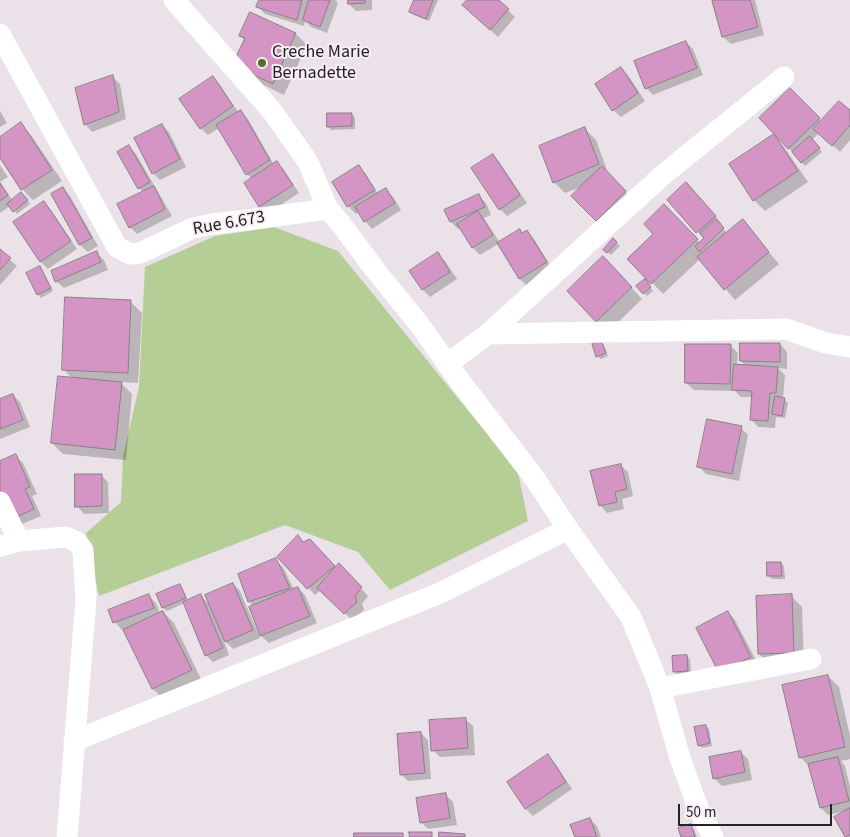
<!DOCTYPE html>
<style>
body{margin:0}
#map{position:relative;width:850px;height:837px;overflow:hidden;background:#eae2e8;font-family:"Source Sans 3",sans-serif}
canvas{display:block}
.scale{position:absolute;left:678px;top:804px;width:154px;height:22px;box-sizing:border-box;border:2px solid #262325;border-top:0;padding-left:6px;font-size:15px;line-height:18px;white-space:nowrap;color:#262325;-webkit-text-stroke:4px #f7eff5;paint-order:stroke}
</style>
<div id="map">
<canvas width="850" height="837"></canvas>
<div class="scale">50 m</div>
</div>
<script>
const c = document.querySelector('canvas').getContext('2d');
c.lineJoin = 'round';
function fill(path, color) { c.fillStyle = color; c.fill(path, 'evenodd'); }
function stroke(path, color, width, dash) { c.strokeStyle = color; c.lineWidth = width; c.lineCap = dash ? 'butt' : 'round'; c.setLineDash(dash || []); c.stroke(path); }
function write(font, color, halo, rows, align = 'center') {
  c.font = font + ' "Source Sans 3",sans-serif'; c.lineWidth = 4; c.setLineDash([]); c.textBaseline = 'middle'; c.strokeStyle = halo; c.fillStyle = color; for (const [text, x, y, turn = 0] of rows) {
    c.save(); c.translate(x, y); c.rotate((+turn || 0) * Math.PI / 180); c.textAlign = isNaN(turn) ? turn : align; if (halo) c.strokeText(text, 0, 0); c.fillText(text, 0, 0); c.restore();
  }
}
fill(new Path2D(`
 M274,227L338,251L518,472L528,521L390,590L358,552L285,525L99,596L86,533L121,502L123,456L139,387L145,267L215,236Z`), '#b4ce95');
fill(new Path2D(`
 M260,0H335L338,3L327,33L311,27L305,21L304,26L265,14L258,7Z
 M349,0H372V10L356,11L349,4Z
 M416,0H438L429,21L414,15L411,12Z
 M468,0H497L515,17L498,37L471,12Z
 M720,0H755L764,35L731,44L723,37L714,2Z
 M251,13L296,34L307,45L284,95L245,76V41L240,35Z
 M686,42L693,49L703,75L653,95L646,88Z
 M621,68L628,75L645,101L621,117L613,110L596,85Z
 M113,77L120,84L126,119L92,132L85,124Z
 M213,78L220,85L239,113L241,112L248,119L274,165L277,163L284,170L299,193L268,213L260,206L252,179L247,174L219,128L208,135L201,128Z
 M790,90L822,122L850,112V140L840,152L819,133L812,140L822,152L805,166L761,118Z
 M0,111L7,123L0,127Z
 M351,114L355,117V129L331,130L328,126Z
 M20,124L31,135L62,181L33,200L22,189L0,155V138Z
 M162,125L169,132L186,167L160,180L153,173Z
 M585,129L596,140L609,176L632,199L604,227L573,196L584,186L565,193L554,182Z
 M773,136L784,147L808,182L765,211L754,200Z
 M129,147L136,154L172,216L137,234L130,227L143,192L139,188Z
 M493,156L500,163L527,203L507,216L500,209Z
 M0,165L8,177L0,182Z
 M359,167L366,174L378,194L386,190L393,197L401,210L372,229L365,221L359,212L356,214L348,206L334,183Z
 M0,182L13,201L25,197L30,204L17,214L10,206L0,213Z
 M63,189L70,196L98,246L88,252L80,245L53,195Z
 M693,191L722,224L720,225L727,233L743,221L779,264L735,300L700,259L663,294L629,259L655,234L664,206L700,243L704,239L669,200Z
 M479,196L486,203L491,215L484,218L500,243L527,232L534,239L553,270L527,286L520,279L498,244L480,255L473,248L461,228L458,229L451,222L446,210Z
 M44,203L51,210L77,249L48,269L41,262Z
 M613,239L620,246L611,255L604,249Z
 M0,251L17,266L0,285Z
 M96,253L104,260L108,270L64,288L56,281Z
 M438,254L445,261L457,279L430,297L423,290Z
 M40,268L43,271L53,291L41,298L38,294Z
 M614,269L642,299L608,332L597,321Z
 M648,284L653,291L647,296L644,293Z
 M131,302L142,313L138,383L120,382L132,394L126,460L63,454L52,443L72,378L63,369Z
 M601,342L604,345L608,356L601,359L597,356Z
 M780,344L787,352V369L778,368L785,375L783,399L788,403L785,418L776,417L775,428L758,427L751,419L752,397H741L735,391L694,390L686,383L730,345L738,353L737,365L746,366L741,361Z
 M13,395L20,402L30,427L0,439V400Z
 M741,428L748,435L739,481L706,474L699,467Z
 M15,456L23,463L37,494L32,496L41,516L22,524L15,517L0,463Z
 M620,465L628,472L633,496L622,499L624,509L607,513L600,505Z
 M101,475L108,482L109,513L84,514L77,506Z
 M304,543L317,547L336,568L339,565L368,596L362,604L364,610L352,620L321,590L315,595L279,557Z
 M275,560L283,567L294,590L298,588L305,595L317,623L269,643L261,636L250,608L254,607L249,602Z
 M781,563L784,566L785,579H772L769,576Z
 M233,584L240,591L260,638L233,649L223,639L229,655L213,662L206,655L185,603L167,611L163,608L158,595L180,586L183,589L188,601L201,596L211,606Z
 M149,596L156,603L160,613L163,612L174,623L202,681L164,700L153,689L124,629L122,630L115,622Z
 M791,596L802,607L804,664L770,665L759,654Z
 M728,612L735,620L758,664L727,680Z
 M687,656L690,659L691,674H677L674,671Z
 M828,676L839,687L850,736V759L841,761L845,766L850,787V837H846L836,817L846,811L828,815L821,808L811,768L800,757Z
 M465,719L473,726L475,755L440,757L433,750Z
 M705,726L709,729L712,746L702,748L699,745Z
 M421,733L428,740L431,779L408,781L401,774Z
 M741,752L748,759L752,780L722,786L714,778Z
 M548,756L555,763L572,789L533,816L526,809L508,783Z
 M446,795L453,802L457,825L428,829L421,822Z
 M590,819L597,826L601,837H576Z
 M690,825L694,829L697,837H682Z`), '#0003');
const building = new Path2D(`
 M259,0H302L297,20L256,7Z
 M309,0H330L320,27L303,20Z
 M348,0H365V3L348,4Z
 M414,0H433L426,19L409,12Z
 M467,0H499L509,9L490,30L462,5Z
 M715,0H750L758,27L722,37L712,1Z
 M250,12L296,33L273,84L232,65L245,38L239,36Z
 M686,41L697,68L645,89L634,61Z
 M621,67L638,93L612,111L595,84Z
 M113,75L119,112L84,125L75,88Z
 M213,76L233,106L200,129L179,99Z
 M790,88L820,118L788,149L759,118Z
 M839,101L850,110V125L832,146L813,129Z
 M241,110L270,160L246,175L216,125Z
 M327,113H352V126L327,127Z
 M21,122L52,170L21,190L0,158V137Z
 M162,124L180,159L152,174L134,138Z
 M585,127L599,164L553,183L539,146Z
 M774,134L798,171L753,201L729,164Z
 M810,136L820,148L801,163L792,152Z
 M129,145L150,182L138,189L117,152Z
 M493,154L520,195L499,210L471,168Z
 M277,161L293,185L259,207L244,183Z
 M359,165L375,190L347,207L332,182Z
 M602,166L626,191L596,221L571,196Z
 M686,182L716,216L696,233L667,200Z
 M0,183L8,195L0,201Z
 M154,186L165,209L129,228L117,204Z
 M63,187L92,238L79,245L51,194Z
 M386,188L395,203L364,222L355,207Z
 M21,192L28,200L13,212L7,204Z
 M479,194L485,207L450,222L444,210Z
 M44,201L71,241L40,262L13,222Z
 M664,204L698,239L651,284L627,259L653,234L644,224Z
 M478,211L493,235L472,248L457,224Z
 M716,219L724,228L699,252L695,246L704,238L700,233Z
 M743,219L769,252L724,290L697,257Z
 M520,229L522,233L527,230L547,262L519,279L497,243Z
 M613,238L617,242L607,253L603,250Z
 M0,249L11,258L0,270Z
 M97,251L101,262L55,282L51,271Z
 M438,252L450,272L422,290L409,271Z
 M603,256L632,287L596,322L567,291Z
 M40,266L51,288L37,295L26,273Z
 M645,279L651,287L643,294L636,286Z
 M65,297L131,300L128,373L62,370Z
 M601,341L606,353L596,357L592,344Z
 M740,343H780V362L740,361Z
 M685,344H731L730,384L685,383Z
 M734,364L778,367L776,393H770L768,421L750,420L752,391L732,390Z
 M58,376L122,382L115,450L51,443Z
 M13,394L23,420L0,429V399Z
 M775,396L785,398L782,416L772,414Z
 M707,419L742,426L732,474L697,467Z
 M16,454L30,487L25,489L34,509L14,518L0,500V461Z
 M621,464L627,489L615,492L617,502L599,506L590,471Z
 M75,474H102V506L75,507Z
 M298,535L303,542L310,539L335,566L307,589L277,557Z
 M276,558L290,588L248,602L238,574Z
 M767,562H781L782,576H767Z
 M339,563L362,587L355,596L357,602L344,614L317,588Z
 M233,583L253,630L225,642L205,595Z
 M180,584L186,598L162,608L156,594Z
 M298,587L310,616L260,636L249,607Z
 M149,594L154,608L113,623L108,610Z
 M201,594L223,648L205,656L183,602Z
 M792,594L794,653L758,654L756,596Z
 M163,611L192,670L152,689L123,630Z
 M728,611L751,657L719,673L696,628Z
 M687,655L688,671L673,672L672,656Z
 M828,675L845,747L799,758L782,685Z
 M466,718L468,748L431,751L429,720Z
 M706,725L710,743L698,746L694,727Z
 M421,732L425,773L400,775L397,734Z
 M741,751L745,772L713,779L709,757Z
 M548,754L566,782L525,809L507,782Z
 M838,757L849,801L820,808L808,764Z
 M446,793L450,818L420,823L416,798Z
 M850,808V835L845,837L834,817Z
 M590,818L597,837H575L570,825Z
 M691,824L695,837H681L678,828Z
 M409,832H432V837H410Z
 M439,832L465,834V837H439Z
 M354,833H403V837H354Z`);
fill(building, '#d495c5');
stroke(building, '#888086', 1);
stroke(new Path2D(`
 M0,34L117,247L130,254L140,253L193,228L212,224L247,220L328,209L308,162L272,111L174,0
 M328,209L341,224L376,271L419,324L456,376L533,476L568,529L631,617L660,688L680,758L698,808L713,837
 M488,334L786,329L826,343L850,347
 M447,364L488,334L664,174L784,77
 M0,502L19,541
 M0,546L19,541L66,537L77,542L83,550L86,599L67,837
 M660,688L811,659
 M74,741L440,593L568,529`), '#fff', 21);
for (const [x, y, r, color] of [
 [262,63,5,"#526f23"]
]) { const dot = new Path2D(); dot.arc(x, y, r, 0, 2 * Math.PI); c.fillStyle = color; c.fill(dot); stroke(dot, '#f7eff5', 2); }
write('18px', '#262325', '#f7eff5', [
 ["Creche Marie",272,53],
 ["Bernadette",272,74]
], 'left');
write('18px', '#262325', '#f7eff5', [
 ["Rue 6.673",229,224,-10]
]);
</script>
